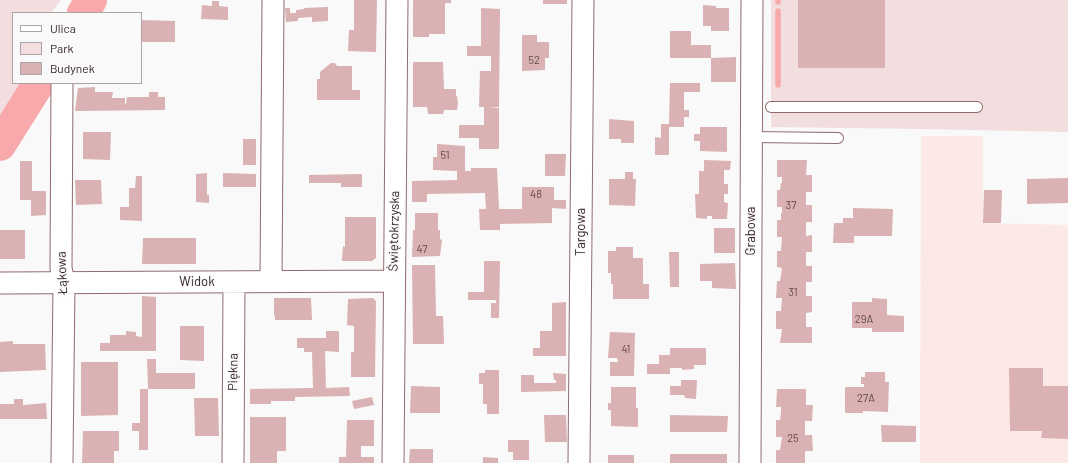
<!DOCTYPE html>
<meta charset="utf-8">
<style>
body{margin:0}
#map{position:relative;width:1068px;height:463px;overflow:hidden;background:#f9f9f9;font-family:Barlow,sans-serif}
canvas{display:block}
.legend{position:absolute;left:12px;top:12px;width:130px;height:72px;box-sizing:border-box;background:#f9f9f9;border:1px solid #aba5a5;margin:0;padding:5px 7px;list-style:none;font-size:12px;color:#372728}
.legend li{display:flex;align-items:center;gap:8px;height:20px}
.legend b{width:20px;border:1px solid #aba5a5}
</style>
<div id="map">
<canvas width="1068" height="463"></canvas>
<ul class="legend">
<li><b style="height:5px;background:#fff"></b>Ulica</li>
<li><b style="height:11px;background:#f2dede"></b>Park</li>
<li><b style="height:11px;background:#dab2b3"></b>Budynek</li>
</ul>
</div>
<script>
const c = document.querySelector('canvas').getContext('2d');
c.lineJoin = 'round';
function fill(path, color) { c.fillStyle = color; c.fill(path, 'evenodd'); }
function stroke(path, color, width, dash) { c.strokeStyle = color; c.lineWidth = width; c.lineCap = dash ? 'butt' : 'round'; c.setLineDash(dash || []); c.stroke(path); }
function write(font, color, halo, rows, align = 'center') {
  c.font = font + ' Barlow,sans-serif'; c.lineWidth = 3; c.setLineDash([]); c.textBaseline = 'middle'; c.strokeStyle = halo; c.fillStyle = color; for (const [text, x, y, turn = 0] of rows) {
    c.save(); c.translate(x, y); c.rotate((+turn || 0) * Math.PI / 180); c.textAlign = isNaN(turn) ? turn : align; if (halo) c.strokeText(text, 0, 0); c.fillText(text, 0, 0); c.restore();
  }
}
fill(new Path2D(`
 M921,136H983V223L1068,225V463H920Z`), '#fde8e8');
fill(new Path2D(`
 M0,0H61L51,13H13V83H24L0,122Z
 M771,0H1068V132L921,129L771,127Z`), '#f2dede');
stroke(new Path2D(`
 M778,2V0
 M778,85V11`), '#f9a8ac', 5.5);
stroke(new Path2D(`
 M83,13L91,0
 M0,145L39,83`), '#f9a8ac', 32);
fill(new Path2D(`
 M354,0H377L376,52L348,51L349,30H354Z
 M413,0H451V3H445V34H429V37H413Z
 M543,0H567V4H543Z
 M798,0H885V68H798Z
 M212,1H219V6L228,7V20L201,19L202,5L212,6Z
 M703,5L716,6V8H729V31H711V26H703Z
 M328,7V21L312,22V17L298,18V21L286,22L285,8H290V13H296V10L304,9V8Z
 M481,8L500,9L499,107H488L499,108V149H479V138H459V125H484V107H479L480,71H491V56H467V46H481Z
 M141,20L175,21V42H141Z
 M670,31H691V45H711V58L736,57V82H711V58H670Z
 M522,35H537V42H549V58H545V70L522,71Z
 M413,62H443L444,89H456V96H457L458,103L457,110H444L443,114H428L427,107H413Z
 M331,63H335L337,66H352V90H360V100H317V79H320V72Z
 M670,83H700V92H684V110H689V117H684V127H669V155H655V137L661,138V124H669Z
 M95,87V92H113L112,98H125V104H126L127,97H149V92H158V97H165V110L75,111L78,88Z
 M609,119L634,121V143H621V139H609Z
 M700,127H727V152L700,151V141H694V134H700Z
 M83,132H111L110,160L83,159Z
 M243,139H256V165H243Z
 M437,144L465,146V171H471V168H497L499,209H522V187H554V200H566V209L552,208V223L500,224V230H480L479,209H486L485,193L427,194V202H412V181L457,180V171L433,170V157H437Z
 M545,154H566L565,176H545Z
 M704,160L731,161L730,170H724V184H728V194H724V202L728,203L727,219H712V216H707V219L696,218L695,194H716H699V171H704Z
 M777,160H807L806,175H812V192H806V205H812V222H806V236L812,235V252H806V266H812V282H806V296H812V312L806,313V327H812V343H780L782,329H776V311H781L782,298H776L777,281H780L782,268L777,267V251H781L782,237H777V220H781V213H782V207H777V190H780L781,183H782V177H777Z
 M20,161H32V191H46V215L31,216V200H20Z
 M625,172H633V179H636L635,206L609,205V179H625Z
 M207,173V195H209V203L196,202V174Z
 M223,173L256,174V187H223Z
 M362,174V187H341V183H309V175Z
 M136,176H142V221L120,220V207H129V188H135Z
 M1068,178V203L1027,204V179Z
 M75,180H101L102,204L76,205Z
 M984,190H1002L1001,223H983Z
 M853,208L893,209L892,236H854V243H833L834,223H843V218H853Z
 M415,213H438V230H440V239L442,240L440,256L412,257L413,230H415Z
 M345,217H376V258L372,261H342L343,246L345,247Z
 M714,228H735V253H714Z
 M0,230H25V259H0Z
 M143,238H196V264H142Z
 M616,247H633V258H643V284H649V299H613V284H611V273H608V251H616Z
 M669,252H679V287H670Z
 M484,261H500L499,318H491V303H496V300H468V292H484Z
 M735,263L736,289L712,288V281H700V264Z
 M412,265H435L436,316H443L444,344H413Z
 M142,296L156,297V351H100V343H110V335H126V331L136,332V336L142,337Z
 M274,298H311L312,320H275V315L274,316Z
 M373,298L376,301L375,377H351V352H354V326L347,325L348,299Z
 M872,298L887,299V315L904,316V332H872V328H852V302H872Z
 M566,302V356H533V348H540V331H552V303Z
 M180,326H204V361L180,360Z
 M326,331H339V352L325,351L326,388L349,387L350,396L295,397V401H271V404H250V389L313,388L312,352H304V348H297V338H326Z
 M610,332L635,333L634,376H610V362H630H618L617,358H608Z
 M13,341V344H45L46,370L0,372V342Z
 M670,348H706V365H694V369L682,370V368H670V374H647V364H659V355H670Z
 M147,359H156V373H195V389H148Z
 M81,362H118V415L81,416Z
 M1009,368H1043V386H1068V439L1041,438L1042,431H1010Z
 M485,370H499V414H487V404H483V384H479V373H485Z
 M865,372H885V382H889L888,412L863,411V413H845V387H864V384H861V377H865Z
 M553,373L566,374V391L521,392V375H534V383H556V380H554Z
 M681,380H697L696,399L685,398L684,395H670V386H681Z
 M411,386L440,387V413H410Z
 M611,387H636V408H638V427L611,426V410H608V403H611Z
 M140,389H148V450H139V431H132V423H140Z
 M777,389H806V405H813L812,421H805V435H812L813,451H805V463H776V450H780L782,437H776V420H780L781,413V407H776Z
 M372,397L374,405L354,409L352,401Z
 M194,398H218L219,436H195Z
 M14,399H23V405L46,403L47,419H0V404H14Z
 M544,415H566L567,442H545Z
 M670,415L728,416L727,432H670Z
 M250,417H286V451H277V463H250Z
 M347,420H374V446H361V457H374V463H339V457H346Z
 M881,425L916,426V442H882Z
 M83,431H119V451H114V463H82Z
 M508,440H529V460H513V452H508Z
 M410,449H433V463H409Z
 M670,454H727V463H670Z
 M608,455H634V463H608Z
 M483,457L498,458V463H483Z`), '#dab2b3');
const lane = new Path2D(`
 M771,107H977
 M751,137L838,138`);
const street = new Path2D(`
 M62,83L61,268L64,282L62,463
 M271,281L273,0
 M0,283L394,281
 M233,463L234,282
 M393,463L397,0
 M579,463L583,0
 M750,463L752,0`);
stroke(lane, '#906b6d', 12);
stroke(street, '#906b6d', 23);
stroke(lane, '#fff', 10);
stroke(street, '#fff', 21);
write('11px', '#604a4b', null, [
 ["52",534,60],
 ["51",445,155],
 ["48",536,194],
 ["37",791,205],
 ["47",422,249],
 ["31",793,292],
 ["29A",864,319],
 ["41",626,349],
 ["27A",866,398],
 ["25",793,438]
]);
write('13px', '#372728', '#f9f9f9', [
 ["Świętokrzyska",394,231,-89],
 ["Grabowa",751,231,-90],
 ["Targowa",581,232,-90],
 ["Łąkowa",62,273,-92],
 ["Widok",197,282],
 ["Piękna",233,372,-89]
]);
</script>
